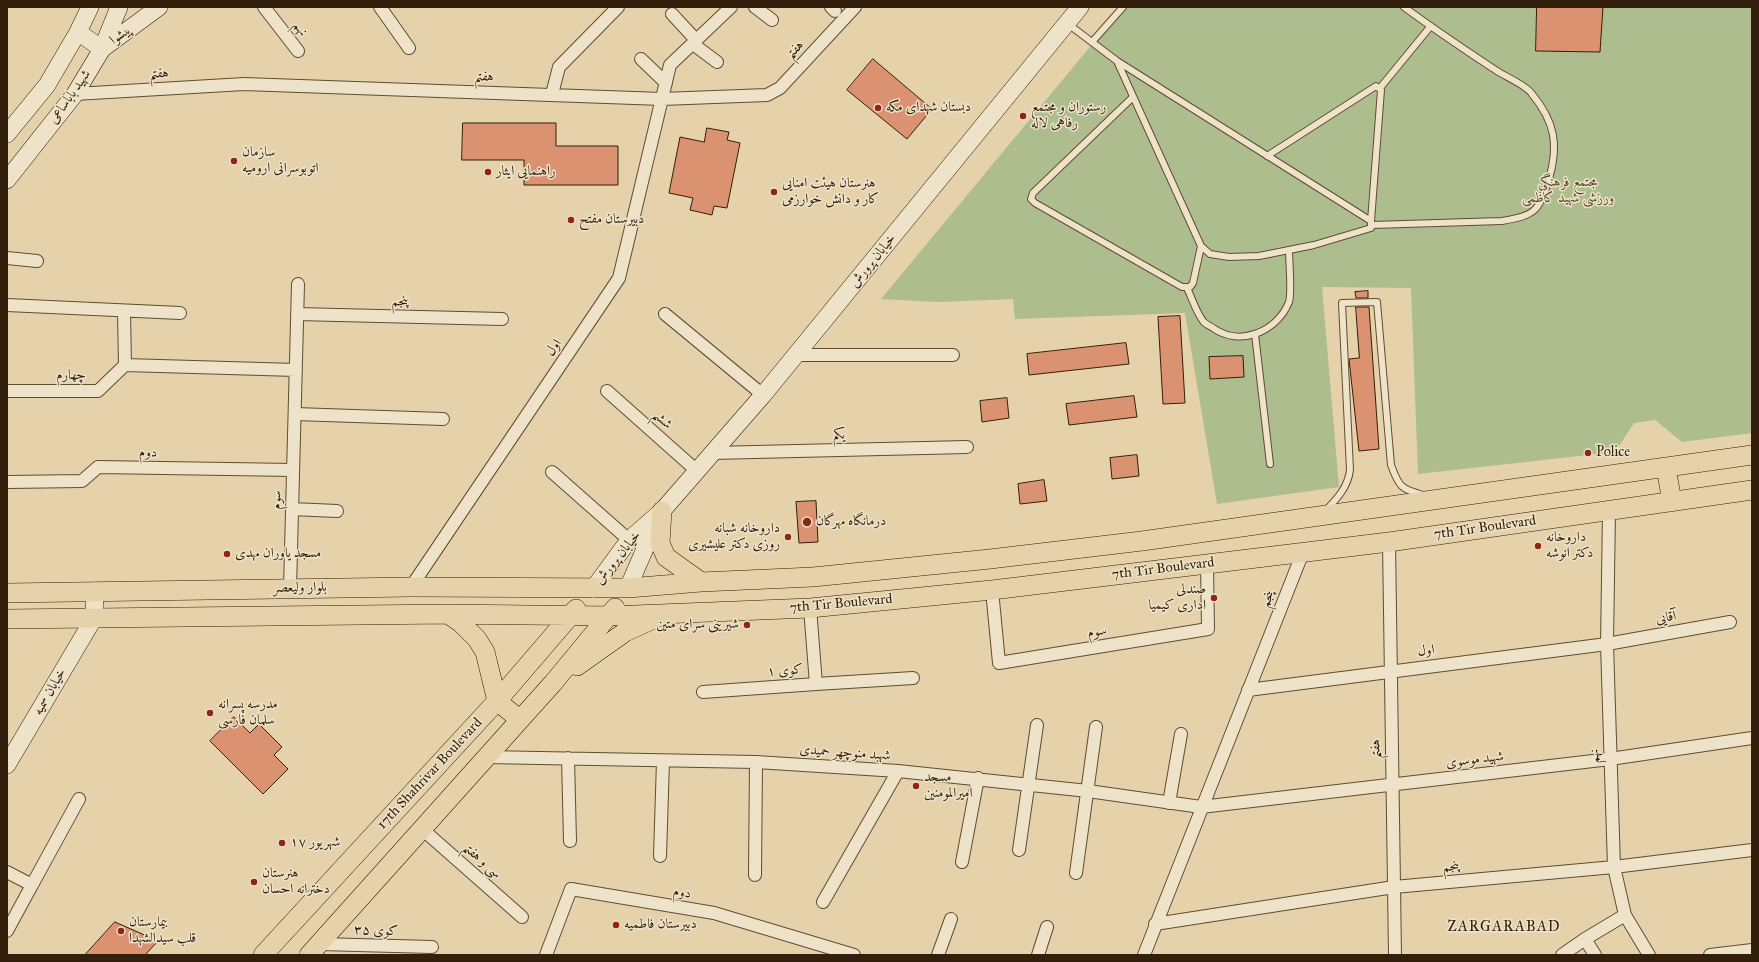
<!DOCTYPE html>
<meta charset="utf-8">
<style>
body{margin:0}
#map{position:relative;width:1759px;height:962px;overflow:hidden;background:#e5d2aa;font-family:"IM FELL Great Primer",serif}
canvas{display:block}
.frame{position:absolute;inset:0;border:8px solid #331f0c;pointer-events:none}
</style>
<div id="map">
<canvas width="1759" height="962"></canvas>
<div class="frame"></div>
</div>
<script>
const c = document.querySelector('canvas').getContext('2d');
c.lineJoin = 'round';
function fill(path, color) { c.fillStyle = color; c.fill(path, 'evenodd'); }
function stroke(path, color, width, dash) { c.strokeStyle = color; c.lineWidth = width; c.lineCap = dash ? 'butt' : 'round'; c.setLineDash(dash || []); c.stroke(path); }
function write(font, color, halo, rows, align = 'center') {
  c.font = font + ' "IM FELL Great Primer",Amiri,serif'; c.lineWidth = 3; c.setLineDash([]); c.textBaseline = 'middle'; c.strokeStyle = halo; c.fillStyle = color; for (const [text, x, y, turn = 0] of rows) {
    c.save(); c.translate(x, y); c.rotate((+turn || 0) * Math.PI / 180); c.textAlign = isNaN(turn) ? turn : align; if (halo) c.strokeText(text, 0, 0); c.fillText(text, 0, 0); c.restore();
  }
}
fill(new Path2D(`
 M1123,7H1752V433L1682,442L1655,420L1634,423L1615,452L1418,474L1411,288L1322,287L1339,487L1217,504L1185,313L1015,319L1013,299L939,302L881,299Z`), '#aebd8d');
const building = new Path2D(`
 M1537,7H1603L1600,52L1536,51Z
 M873,59L932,109L907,139L847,90Z
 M463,123H556V146H618V185H524V160H462Z
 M707,128L729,132L727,140L740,143L727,208L714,206L712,215L690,210L693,198L669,193L680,137L704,142Z
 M1368,291V298H1356L1355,292Z
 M1356,307H1369L1379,449L1359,451L1349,359L1359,358Z
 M1180,316L1185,403L1163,404L1158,317Z
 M1126,343L1129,364L1029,375L1027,354Z
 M1243,356L1244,377L1210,379L1209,357Z
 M1134,396L1137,417L1069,425L1066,404Z
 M1007,398L1009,418L982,422L980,401Z
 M1137,455L1139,476L1112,479L1110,458Z
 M1044,480L1047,501L1020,504L1018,484Z
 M816,501L818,542L799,543L796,502Z
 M234,717L250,733L259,724L282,747L274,755L288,769L263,794L210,741Z
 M115,922L158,941L145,955H85Z`);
fill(building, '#da9271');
stroke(building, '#331f0c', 1);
const lane = new Path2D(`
 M1068,24L1117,61L1371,221V228L1314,245L1259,256L1229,257L1210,254L1201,246L1117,61
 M1092,42L1123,7
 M1380,88L1430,27
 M1133,97L1033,193L1031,199L1035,203L1182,287H1190L1193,283L1201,246
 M1267,156L1376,86L1381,90L1371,221
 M1372,225L1502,221C1536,215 1538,212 1549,179C1559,145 1555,122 1532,94C1526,85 1506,77 1497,71C1465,50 1434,29 1404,7
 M1187,288C1192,298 1196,312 1203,321C1205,324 1210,326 1213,328C1240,347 1277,332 1289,302C1292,293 1289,261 1289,250
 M1255,334L1270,464
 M1325,511C1337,499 1348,487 1350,470L1342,303L1377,302L1391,465C1399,487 1401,489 1423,495`);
const street = new Path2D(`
 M264,7L298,51
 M380,7L409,48
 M755,7L772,20
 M831,7L835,11
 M672,14L696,40
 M693,44L717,62
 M641,59L666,83
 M75,94L244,84L662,99L767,95L780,88L855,7
 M552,94L559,67L618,7
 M7,258L37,261
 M7,305L180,313
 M124,312L125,365
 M297,314L502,319
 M665,314L763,395
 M796,355H953
 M125,365L296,370
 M7,391H98L125,365
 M607,391L697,471
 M295,414L443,419
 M712,453L967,447
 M552,472L629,540
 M7,482L82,481L98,467L293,470
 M292,509L337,511
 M1609,511L1607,644L1614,867L1625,915L1649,955
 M1389,542L1395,955
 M411,587L619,278L670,65L731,7
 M290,588L298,284
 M992,590L999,663L1208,629L1207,564
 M816,684L913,678
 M1248,690L1607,644L1730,622
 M703,692L816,684L810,608
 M485,757L756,762L898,771L1088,791L1201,807L1610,759L1752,738
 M568,758L570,841
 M1169,803L1181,734
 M421,828L522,917
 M1019,850L1037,725
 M660,856L663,761
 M962,862L978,778
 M7,872L32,885L7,931
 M1076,873L1096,727
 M755,875L756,762
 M32,885L79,799
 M823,902L898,771
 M1155,924L1394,887L1614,867L1752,850
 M1585,939L1625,915
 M320,944L432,947
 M546,955L571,889L714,913L854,955
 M938,955L951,919
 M1038,955L1047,927
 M1144,955L1303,552
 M1562,955L1585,939L1595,955
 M1710,955L1752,950`);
const secondary = new Path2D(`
 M78,32L102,49L159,7
 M7,134L47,85L78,32L90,7
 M7,180L75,94L102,49L119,7
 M628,588L659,516
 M593,589L629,540L662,511L763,395L1080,7
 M7,765L94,618L95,591`);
const primary = new Path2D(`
 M1666,467L1672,502
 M662,511L660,543L666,557L701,582
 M7,593L411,587L628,588L701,582L813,577L990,559L1142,541L1752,455
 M448,614L461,623L477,639L485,652L497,701L519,719
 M7,619L448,614L610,616L810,608L992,590L1389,542L1752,490
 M577,666L625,632L658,617
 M263,955L497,701L576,609
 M309,955L553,683L615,608`);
stroke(lane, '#604c34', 8);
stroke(street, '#604c34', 14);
stroke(secondary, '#331f0c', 18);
stroke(primary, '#331f0c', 20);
stroke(lane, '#eee2c8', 6);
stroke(street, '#eee2c8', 12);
stroke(secondary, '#eee2c8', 17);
stroke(primary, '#e5d2aa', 19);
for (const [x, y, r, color] of [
 [878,108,4,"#8f2418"],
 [1023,116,4,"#8f2418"],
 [234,161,4,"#8f2418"],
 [488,172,4,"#8f2418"],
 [774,192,4,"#8f2418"],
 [571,220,4,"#8f2418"],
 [1588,453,4,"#8f2418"],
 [807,522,5,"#8f2418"],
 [788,537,4,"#8f2418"],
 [1538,546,4,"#8f2418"],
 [227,554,4,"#8f2418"],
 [1214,598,4,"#8f2418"],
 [747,625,4,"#8f2418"],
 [210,713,4,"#8f2418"],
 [916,786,4,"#8f2418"],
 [282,843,4,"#8f2418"],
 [254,882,4,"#8f2418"],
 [616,925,4,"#8f2418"],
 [121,931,4,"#8f2418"]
]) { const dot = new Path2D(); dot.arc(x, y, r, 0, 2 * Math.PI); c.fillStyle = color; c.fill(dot); stroke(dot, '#eee2c8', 1.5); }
write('14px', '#331f0c', '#eee2c8', [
 ["نهم",300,29,52],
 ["پیشوا",121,35,-36],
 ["هفتم",795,50,-47],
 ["هفتم",159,74,-3],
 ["هفتم",484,77,2],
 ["شهید باباساعی",70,97,-55],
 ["خیابان پرورش",873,261,-51],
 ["پنجم",400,302,1],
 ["اول",554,348,-56],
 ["چهارم",71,376],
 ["ششم",662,420,41],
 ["یکم",839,435,-1],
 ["دوم",148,453,1],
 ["سوم",277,500,-88],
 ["7th Tir Boulevard",1485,528,-8],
 ["خیابان پرورش",618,558,-51],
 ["7th Tir Boulevard",1163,569,-7],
 ["بلوار ولیعصر",300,588,-1],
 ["پنجم",1268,599,-68],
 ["7th Tir Boulevard",841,604,-5],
 ["آقایی",1666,618,-10],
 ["سوم",1097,632,-9],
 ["اول",1426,651,-7],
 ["کوی ۱",785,671,-4],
 ["خیابان سمیه",50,692,-60],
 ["هفتم",1376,749,-91],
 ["شهبد منوچهر حمیدی",845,753,4],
 ["نهم",1595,756,-91],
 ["شهید موسوی",1475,760,-7],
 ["17th Shahrivar Boulevard",430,774,-47],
 ["سی و هفتم",482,861,41],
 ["پنجم",1451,867,-5],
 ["دوم",682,893,9],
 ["کوی ۳۵",376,931,2]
]);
write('14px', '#331f0c', '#eee2c8', [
 ["دبستان شهدای مکه",886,108],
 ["رستوران و مجتمع",1031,108],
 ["رفاهی لاله",1031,124],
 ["سازمان",242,153],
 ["اتوبوسرانی ارومیه",242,169],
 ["راهنمایی ایثار",496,172],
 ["هنرستان هیئت امنایی",782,184],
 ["کار و دانش خوارزمی",782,200],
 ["دبیرستان مفتح",579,220],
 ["Police",1596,453],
 ["درمانگاه مهرگان",816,522],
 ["داروخانه شبانه",780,529,"right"],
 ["روزی دکتر علیشیری",780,545,"right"],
 ["داروخانه",1546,538],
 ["دکتر انوشه",1546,554],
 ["مسجد یاوران مهدی",235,554],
 ["صندلی",1206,590,"right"],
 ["اداری کیمیا",1206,606,"right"],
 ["شیرینی سرای متین",739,625,"right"],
 ["مدرسه پسرانه",218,705],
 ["سلمان فارسی",218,721],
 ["مسجد",924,778],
 ["امیرالمومنین",924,794],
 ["۱۷ شهریور",290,843],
 ["هنرستان",262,874],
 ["دخترانه احسان",262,890],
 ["بیمارستان",129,923],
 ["قلب سیدالشهدا",129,939],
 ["دبیرستان فاطمیه",624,925]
], 'left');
write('italic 14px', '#52462c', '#eee2c8', [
 ["مجتمع فرهنگی",1568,183],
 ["ورزشی شهید کاظمی",1568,199]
]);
c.letterSpacing = '1px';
write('15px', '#331f0c', '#eee2c8', [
 ["ZARGARABAD",1504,927]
]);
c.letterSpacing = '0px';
</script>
